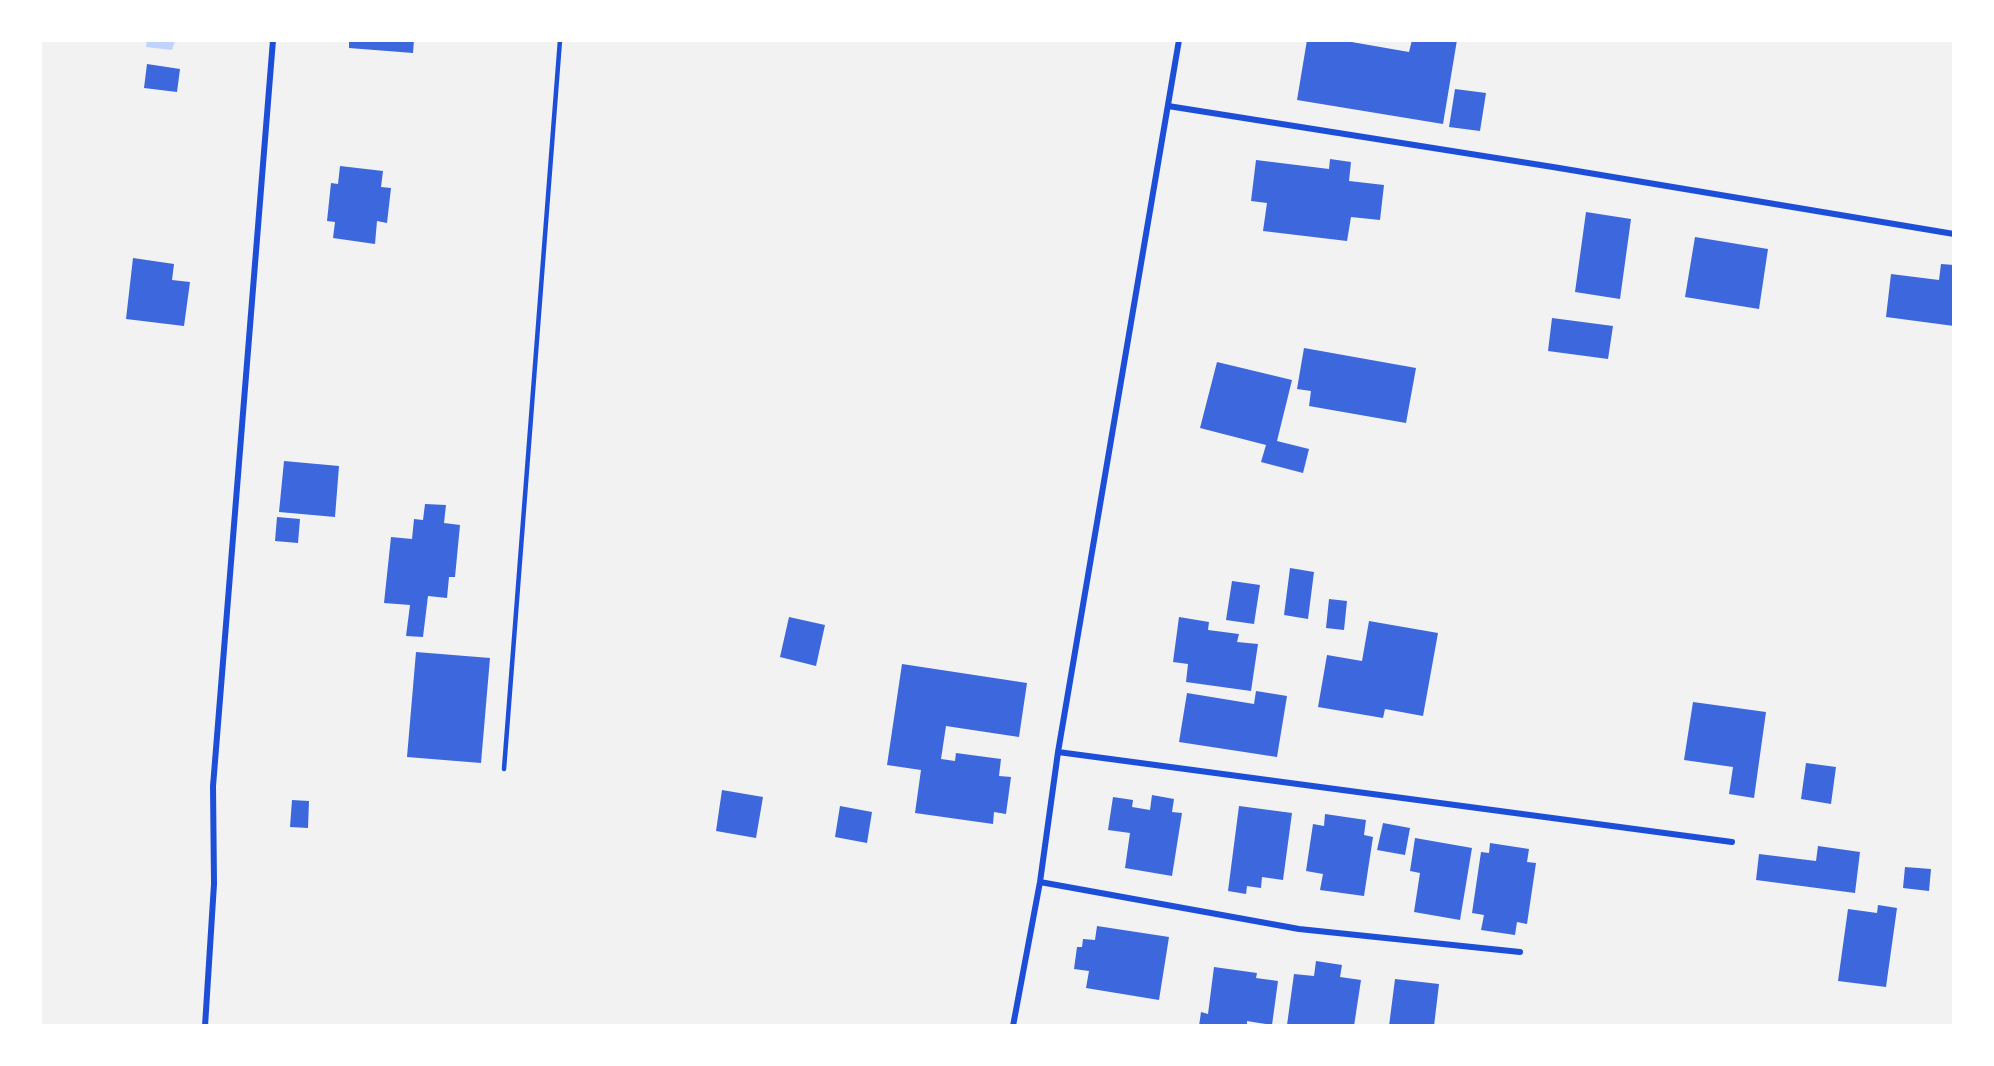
<!DOCTYPE html>
<style>
body{margin:0}
#map{position:relative;width:1994px;height:1066px;overflow:hidden;background:#f2f2f2;font-family:"Roboto Condensed",sans-serif}
canvas{display:block}
.frame{position:absolute;inset:0;border:42px solid #fff;pointer-events:none}
</style>
<div id="map">
<canvas width="1994" height="1066"></canvas>
<div class="frame"></div>
</div>
<script>
const c = document.querySelector('canvas').getContext('2d');
c.lineJoin = 'round';
function fill(path, color) { c.fillStyle = color; c.fill(path, 'evenodd'); }
function stroke(path, color, width, dash) { c.strokeStyle = color; c.lineWidth = width; c.lineCap = dash ? 'butt' : 'round'; c.setLineDash(dash || []); c.stroke(path); }
fill(new Path2D(`
 M147,41V40L175,41L172,50L146,47Z`), '#bfd3fe');
fill(new Path2D(`
 M349,40H414L413,53L349,48Z
 M1307,40H1340L1409,52L1412,40H1457L1443,124L1297,100Z
 M147,64L180,69L177,92L144,88Z
 M1455,89L1486,93L1480,131L1449,127Z
 M1330,159L1351,162L1349,181L1384,185L1380,220L1351,217L1347,241L1263,231L1267,203L1251,201L1256,160L1329,169Z
 M340,166L383,171L381,187L391,188L387,223L377,221L375,244L333,238L335,222L327,221L331,183L338,184Z
 M1586,212L1631,219L1620,299L1575,292Z
 M1695,237L1768,249L1759,309L1685,297Z
 M133,258L174,264L172,280L190,282L184,326L126,319Z
 M1941,264L1954,265V326L1886,317L1891,274L1939,280Z
 M1552,318L1613,326L1608,359L1548,351Z
 M1304,348L1416,368L1406,423L1309,406L1311,391L1297,389Z
 M1217,362L1292,380L1277,441L1309,449L1303,473L1261,462L1266,445L1200,428Z
 M284,461L339,466L335,517L279,512Z
 M425,504L446,505L444,523L460,525L455,577H449L447,598L428,596L423,637L406,636L410,605L384,603L391,537L412,539L414,519L423,520Z
 M277,517L300,519L298,543L275,541Z
 M1290,568L1314,572L1308,619L1284,615Z
 M1232,581L1260,585L1254,624L1226,620Z
 M1329,599L1347,601L1344,630L1326,628Z
 M789,617L825,625L816,666L780,657Z
 M1179,617L1209,622L1208,630L1239,634L1237,642L1258,644L1251,691L1186,682L1188,664L1173,662Z
 M1369,621L1438,633L1423,716L1385,709L1383,718L1318,707L1327,655L1362,661Z
 M416,652L490,658L481,763L407,757Z
 M902,664L1027,683L1019,737L946,726L941,759L955,761L956,753L1001,759L999,776L1011,777L1006,814L994,812L993,824L915,813L921,770L887,765Z
 M1256,691L1287,696L1277,757L1179,742L1187,693L1254,704Z
 M1693,702L1766,712L1754,798L1729,794L1733,767L1684,760Z
 M1806,763L1836,767L1831,804L1801,799Z
 M722,790L763,797L756,838L716,831Z
 M1152,795L1174,799L1172,812L1182,813L1172,876L1125,868L1130,833L1108,830L1113,797L1133,800L1132,807L1150,810Z
 M292,800L309,801L308,828L290,827Z
 M840,806L872,812L867,843L835,837Z
 M1239,806L1292,813L1283,880L1262,877L1261,888L1247,886L1246,894L1228,891Z
 M1325,814L1366,820L1364,835L1373,837L1364,896L1320,890L1323,874L1306,871L1313,824L1324,826Z
 M1383,823L1410,828L1405,855L1377,850Z
 M1415,838L1472,848L1460,920L1414,912L1420,873L1410,871Z
 M1490,843L1529,849L1527,862L1536,863L1527,924L1517,922L1515,935L1481,930L1484,915L1472,913L1481,852L1489,853Z
 M1818,846L1860,852L1855,893L1756,880L1759,854L1816,861Z
 M1905,867L1931,869L1929,891L1903,888Z
 M1878,905L1897,908L1886,987L1838,981L1848,909L1877,913Z
 M1097,926L1169,937L1159,1000L1086,988L1089,971L1074,969L1077,947H1082L1083,939L1095,940Z
 M1316,961L1342,965L1340,977L1361,980L1354,1026L1287,1025L1294,974L1314,976Z
 M1214,967L1257,973L1256,978L1278,981L1272,1025L1247,1021V1026H1199L1201,1012L1208,1014Z
 M1395,979L1439,984L1434,1026H1389Z`), '#3d67dc');
stroke(new Path2D(`
 M504,769L560,40`), '#1d4ed8', 4.5);
stroke(new Path2D(`
 M1168,106L1553,167L1954,234
 M1058,752L1732,842
 M1040,882L1299,929L1520,952
 M205,1026L214,884L213,786L273,40
 M1013,1026L1040,882L1058,752L1179,40`), '#1d4ed8', 6);
</script>
